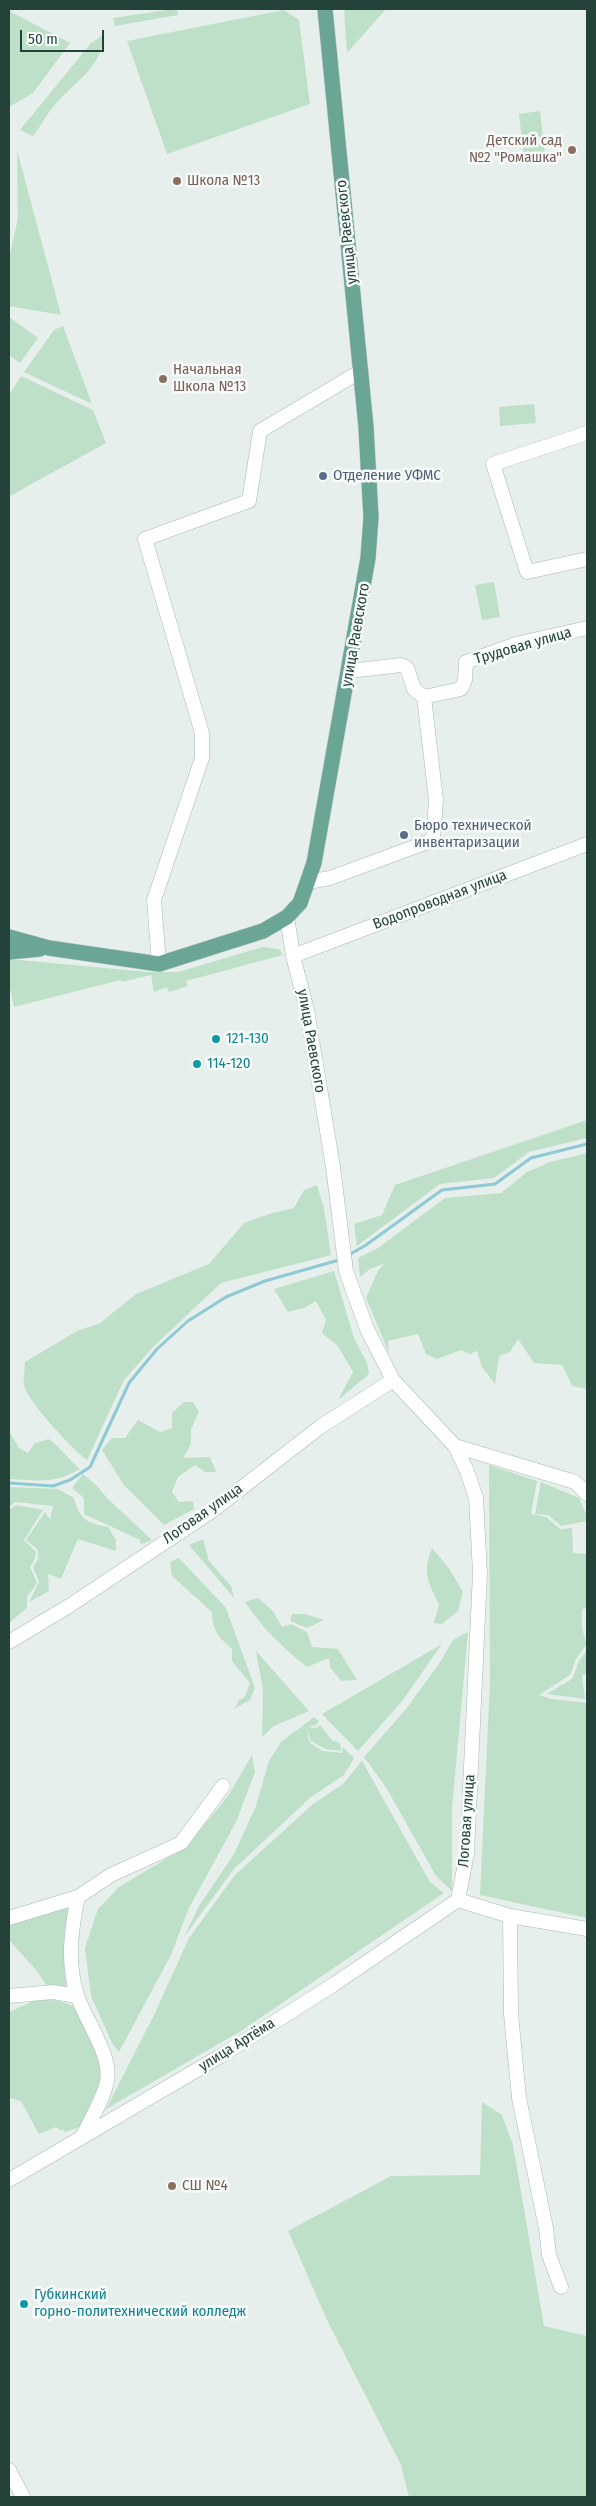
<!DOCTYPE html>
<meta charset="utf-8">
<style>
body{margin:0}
#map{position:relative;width:596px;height:2506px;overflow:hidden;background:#e6efeb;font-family:"Fira Sans Condensed",sans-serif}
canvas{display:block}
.frame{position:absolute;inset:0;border:10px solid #24423a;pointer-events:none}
.scale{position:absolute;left:20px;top:30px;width:84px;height:22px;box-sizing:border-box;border:2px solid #24423a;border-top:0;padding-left:6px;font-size:15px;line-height:18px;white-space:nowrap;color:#24423a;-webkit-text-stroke:4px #f7fbf9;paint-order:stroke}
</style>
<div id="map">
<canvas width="596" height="2506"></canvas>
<div class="frame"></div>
<div class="scale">50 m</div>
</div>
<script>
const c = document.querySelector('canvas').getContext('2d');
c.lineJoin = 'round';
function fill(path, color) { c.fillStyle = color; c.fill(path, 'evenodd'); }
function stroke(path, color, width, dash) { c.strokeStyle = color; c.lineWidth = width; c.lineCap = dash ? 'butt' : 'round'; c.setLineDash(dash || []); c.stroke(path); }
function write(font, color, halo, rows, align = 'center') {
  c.font = font + ' "Fira Sans Condensed",sans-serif'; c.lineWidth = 5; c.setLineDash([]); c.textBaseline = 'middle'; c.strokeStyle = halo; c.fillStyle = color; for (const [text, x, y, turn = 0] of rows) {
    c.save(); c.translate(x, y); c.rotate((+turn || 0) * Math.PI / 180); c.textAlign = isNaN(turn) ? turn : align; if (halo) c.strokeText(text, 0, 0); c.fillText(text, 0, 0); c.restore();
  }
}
fill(new Path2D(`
 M173,9H177L178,15L115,26L113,18Z
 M344,9H386L347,53Z
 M284,10L299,20L310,104L167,154L127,41Z
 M9,11L70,43L33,93L9,107Z
 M103,35C104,64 76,82 58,101C48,111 42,125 33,136L20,130L91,43Z
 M540,111L545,155L524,158L519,114Z
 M17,150L61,315L9,306V259L18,218Z
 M9,317L38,338L20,363L9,355Z
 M63,326L92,404L24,372L54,330Z
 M21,376L93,410L106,443L10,496L9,395Z
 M534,404L536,423L500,426L499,407Z
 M494,582L500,617L482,620L475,585Z
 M263,947L279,949L283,955L186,981L188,986L169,992L167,987L154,992L151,975L122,982L121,980L14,1007L9,984V959L148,972H178Z
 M587,1120V1138L529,1152L494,1178L440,1184L357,1246L354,1224L382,1215L395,1185Z
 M587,1153V1389L572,1386L562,1365L534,1363L518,1339L510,1352L499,1356L495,1384L482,1367L477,1351L470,1354L461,1350L437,1359L426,1354L418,1334L388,1341L389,1353L366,1298L378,1271L385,1263L370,1269L360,1277L358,1258L378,1248L445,1198L501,1193L527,1172L550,1162Z
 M317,1185L324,1209L331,1255L221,1283L153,1347L124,1380L87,1460C73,1450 27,1401 24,1385C23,1379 25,1369 25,1362L77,1331L100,1323L136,1294L209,1264L244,1223L269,1214L294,1208L304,1190Z
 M334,1271L354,1338L367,1363L369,1374L338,1400L353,1372L338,1346L322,1333L326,1320L316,1301L304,1308L288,1312L274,1289Z
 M184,1402H193L199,1412L191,1429V1444L183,1458L210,1457L216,1472H205L195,1465L178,1477L172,1492L179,1502L193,1501L194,1509L164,1525L124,1485L102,1450L112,1438H125L138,1420L160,1432L172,1428V1413Z
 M10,1433L19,1448L28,1453L35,1443L49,1439C61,1448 68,1459 80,1469C52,1485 39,1480 9,1479Z
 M489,1465L537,1481L531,1514L546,1517L560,1529L572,1528L573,1553L587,1554V1608L582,1609V1629L587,1644L576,1659L570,1675L539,1695L552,1699L587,1703V1918L480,1895L490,1682Z
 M83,1474L96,1485L108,1499L152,1540L141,1544L140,1540L84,1514V1498L72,1488Z
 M541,1482L579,1498L587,1516V1521L561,1526L548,1515L535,1514Z
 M9,1487L58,1489L74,1498C80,1520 87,1523 108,1527L116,1540V1551L78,1539L61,1579L48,1574L49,1591L29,1602L39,1582L33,1567L38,1559V1550L26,1540L45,1512L50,1519L53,1506L15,1502L9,1507Z
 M16,1505L43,1510L24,1540L36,1552L35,1559L30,1567L37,1583L27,1597V1608L9,1623V1510Z
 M203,1539L209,1561L231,1586L234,1598L189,1545Z
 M432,1548L448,1567L463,1592L458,1611L442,1624L434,1623L439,1604C428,1583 422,1571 432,1548Z
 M179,1558L226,1608L255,1688L250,1700L234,1709L239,1700L244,1698L250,1683L232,1661V1649C219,1638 212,1630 212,1612L172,1576L170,1562Z
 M258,1598L273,1611L282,1627L291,1624L307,1632L312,1647L338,1649L357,1680L341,1681L330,1667L329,1658L307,1667C282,1647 263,1629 245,1602Z
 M292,1614H305L324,1620L307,1628L290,1621Z
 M468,1632L452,1808V1891L436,1876L387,1789L364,1757L406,1709L441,1661L453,1640Z
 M442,1644L403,1700L358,1751L322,1714Z
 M587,1650V1673L582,1676L585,1699L547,1694L572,1679L579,1661Z
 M256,1651L309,1711L274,1726L262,1737L263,1690Z
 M314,1717L319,1721L316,1725L308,1727L316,1728L320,1725L332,1740L340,1743L341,1751L325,1749L311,1741L306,1727L310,1743L323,1751L342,1753L343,1747L354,1758L344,1775L311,1797L234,1869L184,1937L199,1906L234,1854L256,1806L269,1761L281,1742Z
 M252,1755L255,1772L236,1822L188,1910L171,1955L119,2052L112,2043L91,1996L85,1948L98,1909L119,1887L186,1847L228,1796Z
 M362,1761L430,1882L444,1893L241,2031L106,2109L154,2015L189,1938L235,1875L313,1804L343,1784Z
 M68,1908L65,1950L66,1987H48L36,1970L9,1940V1924Z
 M38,1999C53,2000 66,2000 78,2010L105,2071L80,2127L65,2132L63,2129L62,2131L56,2127L39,2134L21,2101L9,2098V2012Z
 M482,2102L502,2115L513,2145L544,2326L587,2336V2497H409L401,2465L327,2320L288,2231L391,2176L480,2175Z`), '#bfe0c8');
stroke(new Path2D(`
 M347,1256L366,1245L442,1190L495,1184L531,1158L587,1144
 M9,1483L53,1486L70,1480L90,1467L129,1383L157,1349L188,1321L226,1297L265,1281L339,1260`), '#8ec9d4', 3);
const minor = new Path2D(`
 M587,433L493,464L527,572L587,559
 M424,697L461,689L465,680L466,662L516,644L587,628
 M308,882L330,878L433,840L436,800L424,697L414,689L407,668L401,665L350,671
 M287,917L293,956L307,1010L333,1167L346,1271L367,1329L393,1380L455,1446L467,1471L476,1498L480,1573L467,1853L458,1900
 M293,956L587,844
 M159,964L154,900L202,758V733L145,539L249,501L260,431L361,371
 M455,1446L575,1482L587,1494
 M9,1642L69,1606L212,1511L320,1427L393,1380
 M78,1897C71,1929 67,1963 77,1995C85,2020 112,2055 107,2081C104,2098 90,2121 82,2137
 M458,1900L510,1916L587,1929
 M510,1916L511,2014L519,2098L546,2228L549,2255L561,2287
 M9,1918L78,1897L111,1875L181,1843L223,1786
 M9,1996L53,1992L77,1996
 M9,2180L219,2057L333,1985L458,1900
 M9,2470L23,2497`);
const major = new Path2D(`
 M9,937L49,948L159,964L263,931L287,917L300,903L314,863L368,558L371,517L366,427L325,9
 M9,952L40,949`);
stroke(minor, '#a8b8b2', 15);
stroke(major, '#c2cac8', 16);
stroke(minor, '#fff', 14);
stroke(major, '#6aa596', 15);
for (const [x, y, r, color] of [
 [572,150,5,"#8d6e63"],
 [177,181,5,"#8d6e63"],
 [163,379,5,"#8d6e63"],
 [323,476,5,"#5c6f8a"],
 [404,835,5,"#5c6f8a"],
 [216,1039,5,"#0f9aa8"],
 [197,1064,5,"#0f9aa8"],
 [172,2186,5,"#8d6e63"],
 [24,2304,5,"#0f9aa8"]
]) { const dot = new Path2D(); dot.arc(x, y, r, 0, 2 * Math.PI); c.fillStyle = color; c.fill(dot); stroke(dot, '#f7fbf9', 2); }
write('15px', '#785e54', '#f7fbf9', [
 ["Детский сад",562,141,"right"],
 ["№2 \"Ромашка\"",562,158,"right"],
 ["Школа №13",187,181],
 ["Начальная",173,370],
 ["Школа №13",173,387],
 ["СШ №4",182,2186]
], 'left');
write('15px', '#24423a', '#f7fbf9', [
 ["улица Раевского",347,232,-96],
 ["улица Раевского",356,635,-80],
 ["Трудовая улица",523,646,-16],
 ["Водопроводная улица",440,900,-21],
 ["улица Раевского",311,1041,80],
 ["Логовая улица",203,1514,-35],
 ["Логовая улица",467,1821,-86],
 ["улица Артёма",237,2045,-32]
]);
write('15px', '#4e5e75', '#f7fbf9', [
 ["Отделение УФМС",333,476],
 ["Бюро технической",414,826],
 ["инвентаризации",414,843]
], 'left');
write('15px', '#0d838f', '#f7fbf9', [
 ["121-130",226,1039],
 ["114-120",207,1064],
 ["Губкинский",34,2295],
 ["горно-политехнический колледж",34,2312]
], 'left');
</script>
